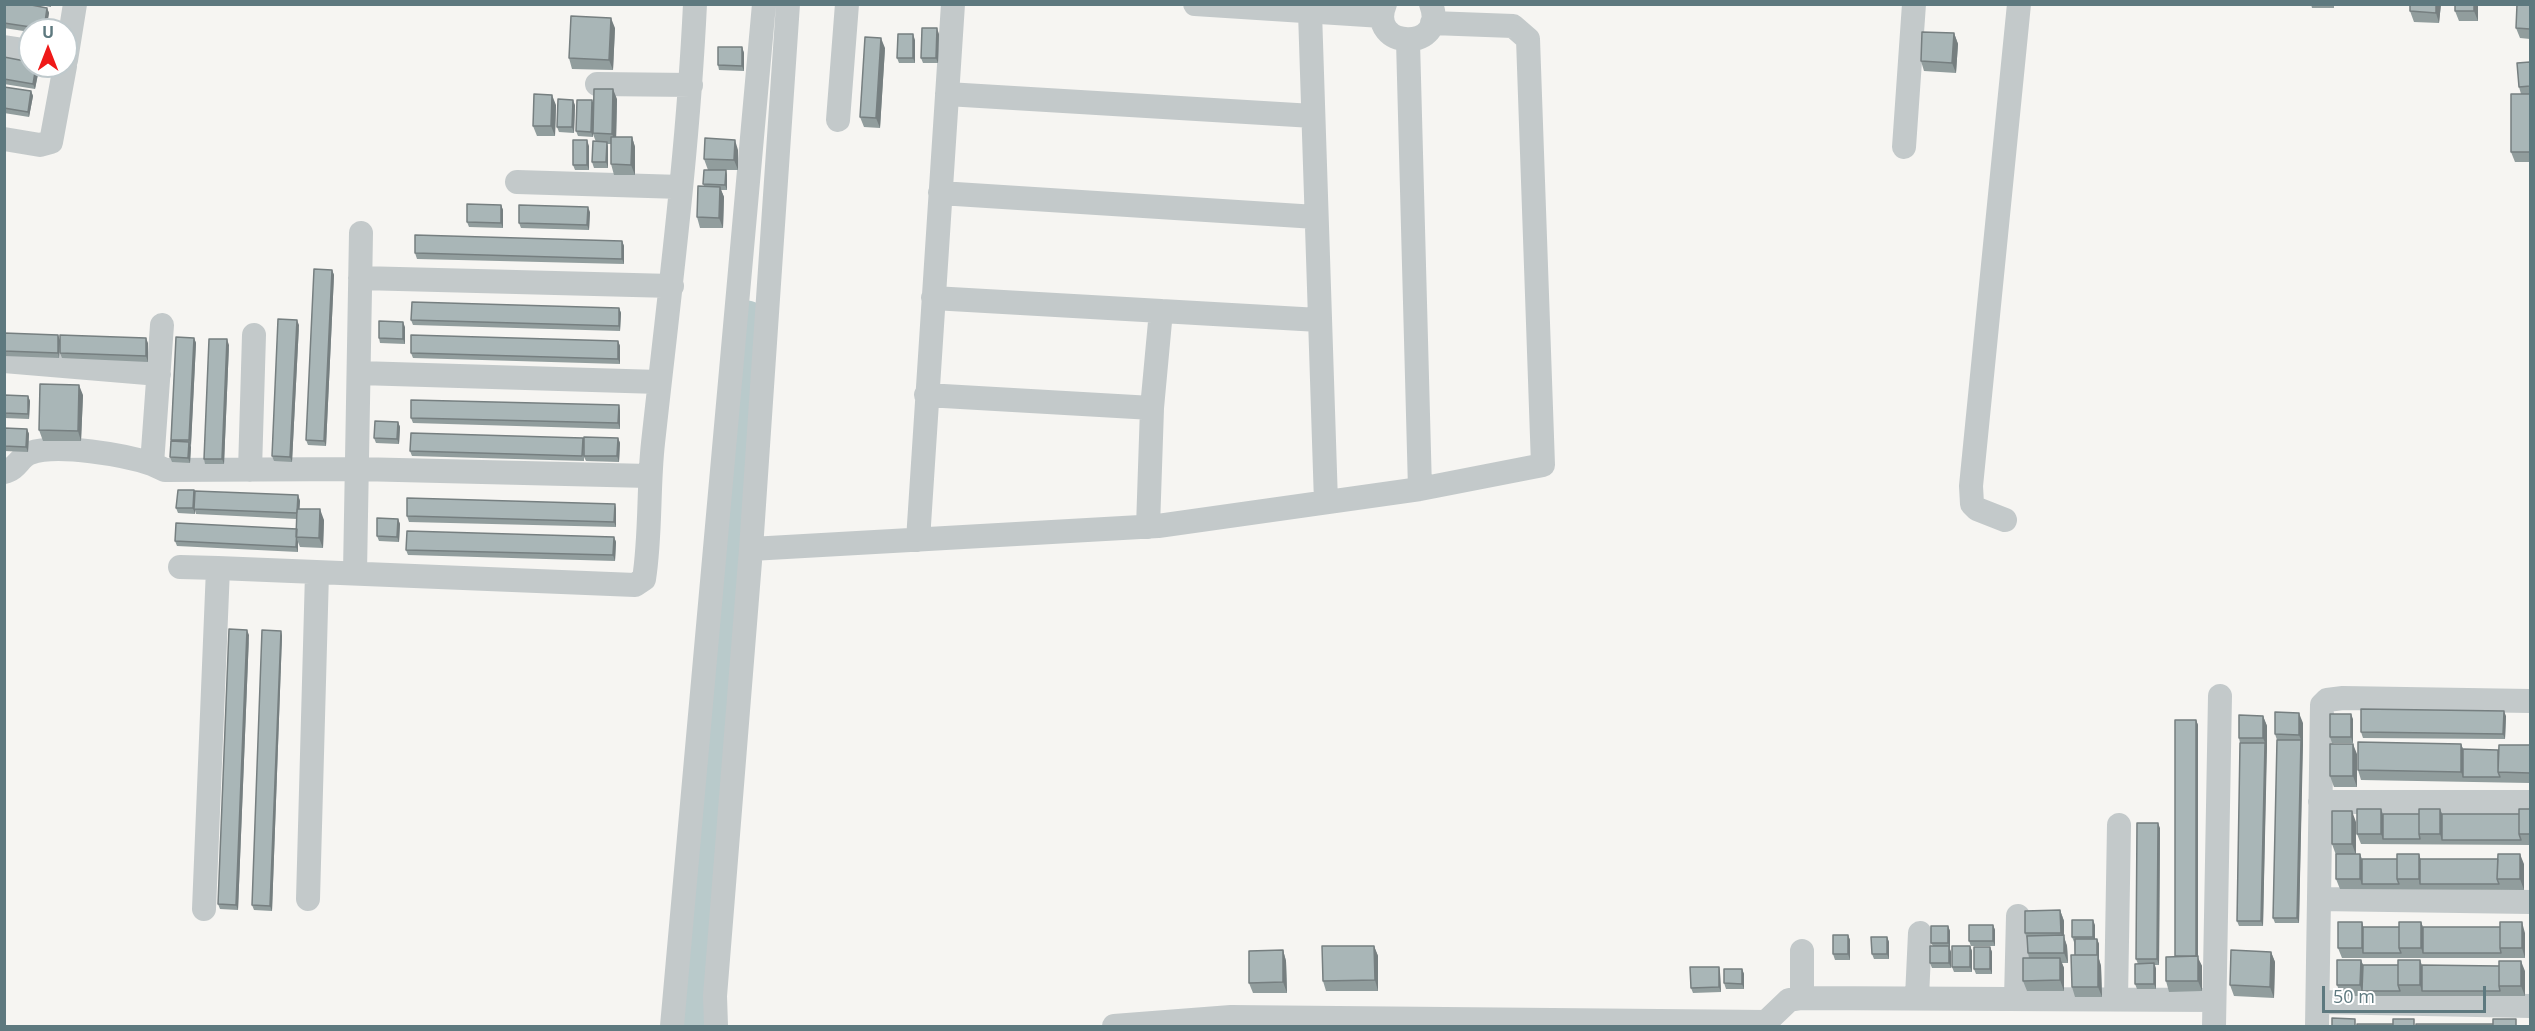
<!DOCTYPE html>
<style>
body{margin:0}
#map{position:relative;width:2535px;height:1031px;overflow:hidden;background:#f6f5f2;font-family:"Open Sans",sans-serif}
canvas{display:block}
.frame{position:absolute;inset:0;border:6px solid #5e797f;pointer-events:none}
.north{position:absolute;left:18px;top:18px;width:60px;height:60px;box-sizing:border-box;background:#fff;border:2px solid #bfc9cc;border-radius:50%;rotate:0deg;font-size:16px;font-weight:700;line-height:24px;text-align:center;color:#5e797f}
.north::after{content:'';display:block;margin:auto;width:21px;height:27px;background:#ef1918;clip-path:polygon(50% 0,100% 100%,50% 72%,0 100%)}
.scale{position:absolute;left:2322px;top:986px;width:164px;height:27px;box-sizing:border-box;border:3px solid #5e797f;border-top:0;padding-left:8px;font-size:18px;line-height:21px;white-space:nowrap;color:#5e797f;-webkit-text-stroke:4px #fff;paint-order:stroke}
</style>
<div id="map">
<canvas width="2535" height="1031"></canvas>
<div class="frame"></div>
<div class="north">U</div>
<div class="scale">50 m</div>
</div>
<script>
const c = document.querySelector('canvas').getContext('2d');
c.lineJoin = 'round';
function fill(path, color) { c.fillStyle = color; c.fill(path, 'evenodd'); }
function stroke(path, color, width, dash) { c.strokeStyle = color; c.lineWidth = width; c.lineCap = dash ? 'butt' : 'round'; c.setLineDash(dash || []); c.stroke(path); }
fill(new Path2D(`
 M770,5L694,1001L692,1026H672Z`), '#daded2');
stroke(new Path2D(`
 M692,1026L747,320`), '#b9cacb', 39);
stroke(new Path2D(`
 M1195,4L1382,16
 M1385,4C1366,50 1449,52 1431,4
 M1310,12L1326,502
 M1408,41L1420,489
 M4,47L30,51
 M66,60L75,4
 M597,84L691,85
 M947,94L1313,116
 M838,120L847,4
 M4,139L40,145L51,142L65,66
 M1904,147L1914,4
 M517,182L681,187
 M940,193L1316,217
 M360,278L672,286
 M933,298L1319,320
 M162,325L152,464L165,470L357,469L649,476
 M4,361L159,374
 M359,373L659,382
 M926,395L1152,408
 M250,470L254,335
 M4,472C18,469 18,458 30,453C57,443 125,455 152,464
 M2005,520L1977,509L1972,504L1971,486L2019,4
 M1148,527L1152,408L1161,311
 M918,540L953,4
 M751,549L1158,526L1420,489L1543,465L1528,39L1513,26L1432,23
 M180,567L218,568
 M355,572L361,233
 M2320,802H2530
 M308,899L317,573
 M2319,899L2530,902
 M204,909L218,568L635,585L644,579C651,535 648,488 653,443C669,297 688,152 695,4
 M1917,997L1920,933
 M1802,998V951
 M2016,999L2018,916
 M2116,999L2119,825
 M2318,1002L2530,1006
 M672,1026L764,4
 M716,1026L715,996L751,549L788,4
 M1114,1026L1231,1017L1766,1022L1789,1000L1802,998L2213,1000
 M2214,1026L2220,696
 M2317,1026L2322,705L2327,700L2343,698L2530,701`), '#c3c9ca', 24);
fill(new Path2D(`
 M4,4L47,8L49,13L46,30H30V32L4,28Z
 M35,4H51V7Z
 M2311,4H2334V8H2312Z
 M2441,4L2439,23L2414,22L2410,11Z
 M2478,4V21H2459L2455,11Z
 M2530,4V39L2520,38L2516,28Z
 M615,28L613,70L572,69L569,58Z
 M1954,33L1958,44L1956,73L1924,71L1921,61Z
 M939,34L938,63H923L921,58Z
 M915,40V63H899L897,58Z
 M742,47L744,53V71L719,70L718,65Z
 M885,48L880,128L864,127L860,117Z
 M4,57L30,66H38L39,69L35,89L4,84Z
 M2530,62V162H2515L2511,152L2521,94L2519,87Z
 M4,87L31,91L33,96L29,117L4,113Z
 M617,99L616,137H632L635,147V175H614L611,164V144H607L608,147V168H594L592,162L596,142L593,134V137L578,136L576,131Z
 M556,105L555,136H537L533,126Z
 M575,105L574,133L559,132L557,127Z
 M589,146V170H575L573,165Z
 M738,150V170H726L727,175V190H721L724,197L723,228H700L697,217L704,186L703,184L708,170L704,159Z
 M501,205L503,210V228L469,227L467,222Z
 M590,212L589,230L521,228L519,223Z
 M622,241L624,246V264L417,259L415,253Z
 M332,270L334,275L326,446L308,445L306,440Z
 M619,308L621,313L620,331L413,325L411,320Z
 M299,325L292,462L274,461L272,456Z
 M405,327V344L380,343L379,338Z
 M4,333L60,340L59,358L4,356Z
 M176,337L194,338L196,343L190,463L172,462L170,457Z
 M618,341L620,346V364L413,358L411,353Z
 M148,343V362L62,358L60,353Z
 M229,345L224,464H205L204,459Z
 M4,395L28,396L30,401L29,419L4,418Z
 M83,395L81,441H43L39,430Z
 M619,405L620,411V429L413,423L411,418Z
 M398,422L400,427L399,444L376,443L374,438Z
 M4,428L27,429L29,434L28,452L4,451Z
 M618,438L620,443L619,462L586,461L584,457V461L412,456L410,451Z
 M194,490L195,493L298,495L300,501L299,509L324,520L323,548L300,547L298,542V552L177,546L175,541L297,529V519L196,514L195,510V514L178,513L176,508Z
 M615,504L616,509V527L409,522L407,516Z
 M398,519L400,524L399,542L379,541L377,536Z
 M614,537L616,542L615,561L408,555L406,550Z
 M281,631L282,636L272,911L254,910L252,905Z
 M249,635L238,910L220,909L218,904Z
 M2263,716L2267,726L2263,926H2239L2237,921L2240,743L2239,738Z
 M2506,716L2505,739L2363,738L2361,732Z
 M2353,719V743H2332L2330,737Z
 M2196,720L2198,725V958L2202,966V991L2169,992L2166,981L2175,956Z
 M2303,723L2299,923H2275L2273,918L2277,740L2275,734Z
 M2461,744L2463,749L2498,750L2530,745V783L2361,780L2358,770Z
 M2357,754V787H2334L2330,776Z
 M2381,809L2383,814H2419L2440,809L2442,814H2519L2530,809V845L2361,844L2357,834Z
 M2356,822V854H2360L2362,859H2397L2419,854L2420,859L2524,864V890L2340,889L2336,879V855L2332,844Z
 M2160,828L2159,965H2155L2156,969V989H2137L2135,984L2138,964L2136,959Z
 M2060,910L2064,921V937L2067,946L2068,963H2062L2064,968V991H2027L2023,981L2029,958L2028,953L2027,939L2025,933Z
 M2362,922L2363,927H2399L2421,922L2423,927L2525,933V958H2342L2338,948Z
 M1993,925L1995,930V946H1971L1969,941Z
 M2095,925V939H2097L2099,944V959L2101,966L2102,997H2075L2072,987L2075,955L2074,942L2072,937Z
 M1948,926L1950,931V948H1949L1951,952V968H1932L1930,963L1933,946L1931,943Z
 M1848,935L1850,940V960H1835L1833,954Z
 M1887,937L1889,942V959H1874L1872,954Z
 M1374,946L1378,956V991H1326L1323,981Z
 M1970,946L1972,951V972H1954L1952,967Z
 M1990,947L1992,952V974H1976L1974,969Z
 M1283,950L1286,961L1287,993H1253L1249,983Z
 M2271,952L2275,962L2274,998L2234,996L2230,985Z
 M2361,960L2363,965H2398L2420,960L2422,965L2525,971V996H2341L2337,985Z
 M1719,967L1720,972L1721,992L1693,993L1691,988Z
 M1742,969L1744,974V989H1726L1724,983Z`), '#919d9d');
fill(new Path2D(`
 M2436,4H2441L2439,23L2436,13Z
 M2474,4H2478V21L2474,11Z
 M47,8L49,13L46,30H44Z
 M611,18L615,28L613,70L609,60Z
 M937,28L939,34L938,63L936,58Z
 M1954,33L1958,44L1956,73L1952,63Z
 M913,34L915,40V63L913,58Z
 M881,38L885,48L880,128L876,118Z
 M742,47L744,53V71L742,66Z
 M36,66H38L39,69L35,89L33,84Z
 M613,89L617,99L616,144L612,134Z
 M31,91L33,96L29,117L28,112Z
 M552,95L556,105L555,136L551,126Z
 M573,100L575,105L574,133L572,127Z
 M592,100L594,105L593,137L591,132Z
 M632,137L635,147V175L631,165Z
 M587,140L589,146V170L587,165Z
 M735,140L738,150V170L734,160Z
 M607,142L608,147V168L606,162Z
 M726,170L727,175V190L725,185Z
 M720,187L724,197L723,228L719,218Z
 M501,205L503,210V228L501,223Z
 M588,207L590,212L589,230L587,225Z
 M622,241L624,246V264L622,259Z
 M332,270L334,275L326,446L324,441Z
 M619,308L621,313L620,331L619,326Z
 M297,320L299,325L292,462L290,457Z
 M403,322L405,327V344L403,339Z
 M58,335L60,340L59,358L58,353Z
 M146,338L148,343V362L146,356Z
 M194,338L196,343L191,446L189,440Z
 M227,339L229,345L224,464L222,459Z
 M618,341L620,346V364L618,359Z
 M79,385L83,395L81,441L78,431Z
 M28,396L30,401L29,419L28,414Z
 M619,405L620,411V429L618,423Z
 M398,422L400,427L399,444L397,439Z
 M27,429L29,434L28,452L26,447Z
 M618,438L620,443L619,462L617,456Z
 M189,442L191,447L190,463L188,458Z
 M194,490L196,496L195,514L193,508Z
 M298,495L300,501L299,519L297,513Z
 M615,504L616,509V527L614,522Z
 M320,509L324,520L323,548L319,538Z
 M398,519L400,524L399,542L397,537Z
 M297,529L296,537L298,542V552L296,547Z
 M614,537L616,542L615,561L613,555Z
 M247,630L249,635L238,910L236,905Z
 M281,631L282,636L272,911L270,906Z
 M2504,711L2506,716L2505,739L2503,734Z
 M2299,713L2303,723V745L2299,735Z
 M2351,714L2353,719V743L2351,737Z
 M2263,716L2267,726V748L2263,738Z
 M2196,720L2198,725V958L2202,966V991L2198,981L2196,959Z
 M2301,740L2303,745L2299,923L2297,918Z
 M2265,743L2267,748L2263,926L2261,921Z
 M2353,744L2357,754V787L2353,776Z
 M2461,744L2465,754L2463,777L2461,772Z
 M2381,809L2384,819L2383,839L2381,834Z
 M2440,809L2444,819L2442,840L2440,834Z
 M2352,811L2356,822V855L2352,844Z
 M2158,823L2160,828L2159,965L2157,959Z
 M2360,854L2363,864L2362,884L2360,879Z
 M2419,854L2422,864L2420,884L2419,879Z
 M2520,854L2524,864V890L2520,879Z
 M2060,910L2064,921V937L2067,946L2068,963L2064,953V941L2061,933Z
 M2093,920L2095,925V942L2093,937Z
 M2362,922L2365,933L2363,953L2362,948Z
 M2421,922L2425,933L2423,953L2421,948Z
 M2522,922L2525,933V958L2522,948Z
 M1993,925L1995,930V946L1993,941Z
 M1948,926L1950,931V948L1948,943Z
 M1848,935L1850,940V960L1848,954Z
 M1887,937L1889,942V959L1887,954Z
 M2097,939L2099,944V959L2101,966L2102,997L2098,987Z
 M1374,946L1378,956V991L1375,980Z
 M1949,946L1951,952V968L1949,963Z
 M1970,946L1972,951V972L1970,967Z
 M1990,947L1992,952V974L1990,969Z
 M1283,950L1286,961L1287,993L1283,982Z
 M2271,952L2275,962L2274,998L2270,987Z
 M2060,958L2064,968V991L2060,980Z
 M2361,960L2365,970L2362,991L2360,985Z
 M2420,960L2423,970L2422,991L2420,985Z
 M2521,961L2525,971V996L2521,986Z
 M2154,963L2156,969V989L2154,984Z
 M1719,967L1720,972L1721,992L1719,987Z
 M1742,969L1744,974V989L1742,984Z`), '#767f80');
const building = new Path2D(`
 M4,4H26L47,8L44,29L4,23Z
 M2410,4H2436V13L2410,11Z
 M2455,4H2474V11H2455Z
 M2517,4H2530V29L2516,28Z
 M571,16L611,18L609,60L569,58Z
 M922,28H937L936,58H921Z
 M1922,32L1954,33L1952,63L1921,61Z
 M898,34H913V58H897Z
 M865,37L881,38L876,118L860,117Z
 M718,47H742V66L718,65Z
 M4,57L30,62V66H36L33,84L4,79Z
 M2530,62V86L2519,87L2517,63Z
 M4,87L31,91L28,112L4,108Z
 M594,89H613L612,134L593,133Z
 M534,94L552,95L551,126H533Z
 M2511,94H2530V152H2511Z
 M558,99L573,100L572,127H557Z
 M577,100H592L591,132L576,131Z
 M611,137H632L631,165L611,164Z
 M705,138L735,140L734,160L704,159Z
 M573,140H587V165H573Z
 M593,141L607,142L606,162H592Z
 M704,170H726L725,185L703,184Z
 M698,186L720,187L719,218L697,217Z
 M467,204L501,205V223L467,222Z
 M519,205L588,207L587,225L519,223Z
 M415,235L622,241V259L415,253Z
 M314,269L332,270L324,441L306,440Z
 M412,302L619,308V326L411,320Z
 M278,319L297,320L290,457L272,456Z
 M379,321L403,322V339L379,338Z
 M4,333L58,335V353L4,351Z
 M60,335L146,338V356L60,353Z
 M411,335L618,341V359L411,353Z
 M176,337L194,338L189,440H171Z
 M209,339H227L222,459H204Z
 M40,384L79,385L78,431L39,430Z
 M4,395L28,396V414L4,413Z
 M411,400L619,405L618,423L411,418Z
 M375,421L398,422L397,439L374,438Z
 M4,428L27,429L26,447L4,446Z
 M411,433L583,438L582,456L410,451Z
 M584,437L618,438L617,456H584Z
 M171,441L189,442L188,458L170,457Z
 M178,490H194L193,508H176Z
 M195,491L298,495L297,513L194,509Z
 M407,498L615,504L614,522L407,516Z
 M297,509H320L319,538L296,537Z
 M377,518L398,519L397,537L377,536Z
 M176,523L297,529L296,547L175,541Z
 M407,531L614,537L613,555L406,550Z
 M229,629L247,630L236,905L218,904Z
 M262,630L281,631L270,906L252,905Z
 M2361,709L2504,711L2503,734L2361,732Z
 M2275,712L2299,713V735L2275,734Z
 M2330,714H2351V737H2330Z
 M2239,715L2263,716V738H2239Z
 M2175,720H2196V956H2175Z
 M2277,740H2301L2297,918H2273Z
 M2358,742L2461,744V772L2358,770Z
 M2240,743H2265L2261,921H2237Z
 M2330,744H2353V776H2330Z
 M2499,745H2530V773L2498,772Z
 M2463,749L2498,750V772L2500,777H2463Z
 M2357,809H2381V834H2357Z
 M2419,809H2440V834H2419Z
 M2519,809H2530V834H2519Z
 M2332,811H2352V844H2332Z
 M2383,814H2419V834L2420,839H2383Z
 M2442,814H2519V834L2521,840H2442Z
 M2137,823H2158L2157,959H2136Z
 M2336,854H2360V879H2336Z
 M2397,854H2419V879H2397Z
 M2498,854H2520V879H2497Z
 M2362,859H2397V879L2399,884H2362Z
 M2420,859H2498L2497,879L2499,884H2420Z
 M2060,910L2061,933H2025V911Z
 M2072,920H2093V937H2072Z
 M2338,922H2362V948H2338Z
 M2399,922H2421V948H2399Z
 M2500,922H2522V948H2500Z
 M1969,925H1993V941H1969Z
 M1931,926H1948V943H1931Z
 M2363,927H2399V948L2401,953H2363Z
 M2423,927H2500V948L2501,953H2423Z
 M1833,935H1848V954H1833Z
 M2064,935V953H2028L2027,936Z
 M1871,937H1887V954H1872Z
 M2075,939H2097V955H2075Z
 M1322,946H1374L1375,980L1323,981Z
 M1930,946H1949V963H1930Z
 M1952,946H1970V967H1952Z
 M1974,947H1990V969H1974Z
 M1283,950V982L1249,983V951Z
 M2231,950L2271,952L2270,987L2230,985Z
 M2071,955H2098V987H2072Z
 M2198,956V981H2166V957Z
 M2023,958H2060V980L2023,981Z
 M2337,960H2361L2360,985H2337Z
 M2398,960H2420V985H2398Z
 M2499,961H2521V986H2499Z
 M2154,963V984H2135V964Z
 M2363,965H2398V985L2400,991H2362Z
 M2422,965L2499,966V986L2500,991H2422Z
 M1690,967H1719V987L1691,988Z
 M1724,969H1742V984L1724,983Z
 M2332,1018L2355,1019V1026H2332Z
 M2393,1019H2414V1026H2393Z
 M2493,1019H2516V1026H2493Z
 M2357,1024H2393V1026H2357Z
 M2416,1024H2493V1026H2416Z`);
fill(building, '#a9b6b7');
stroke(building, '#767f80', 1.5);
</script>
